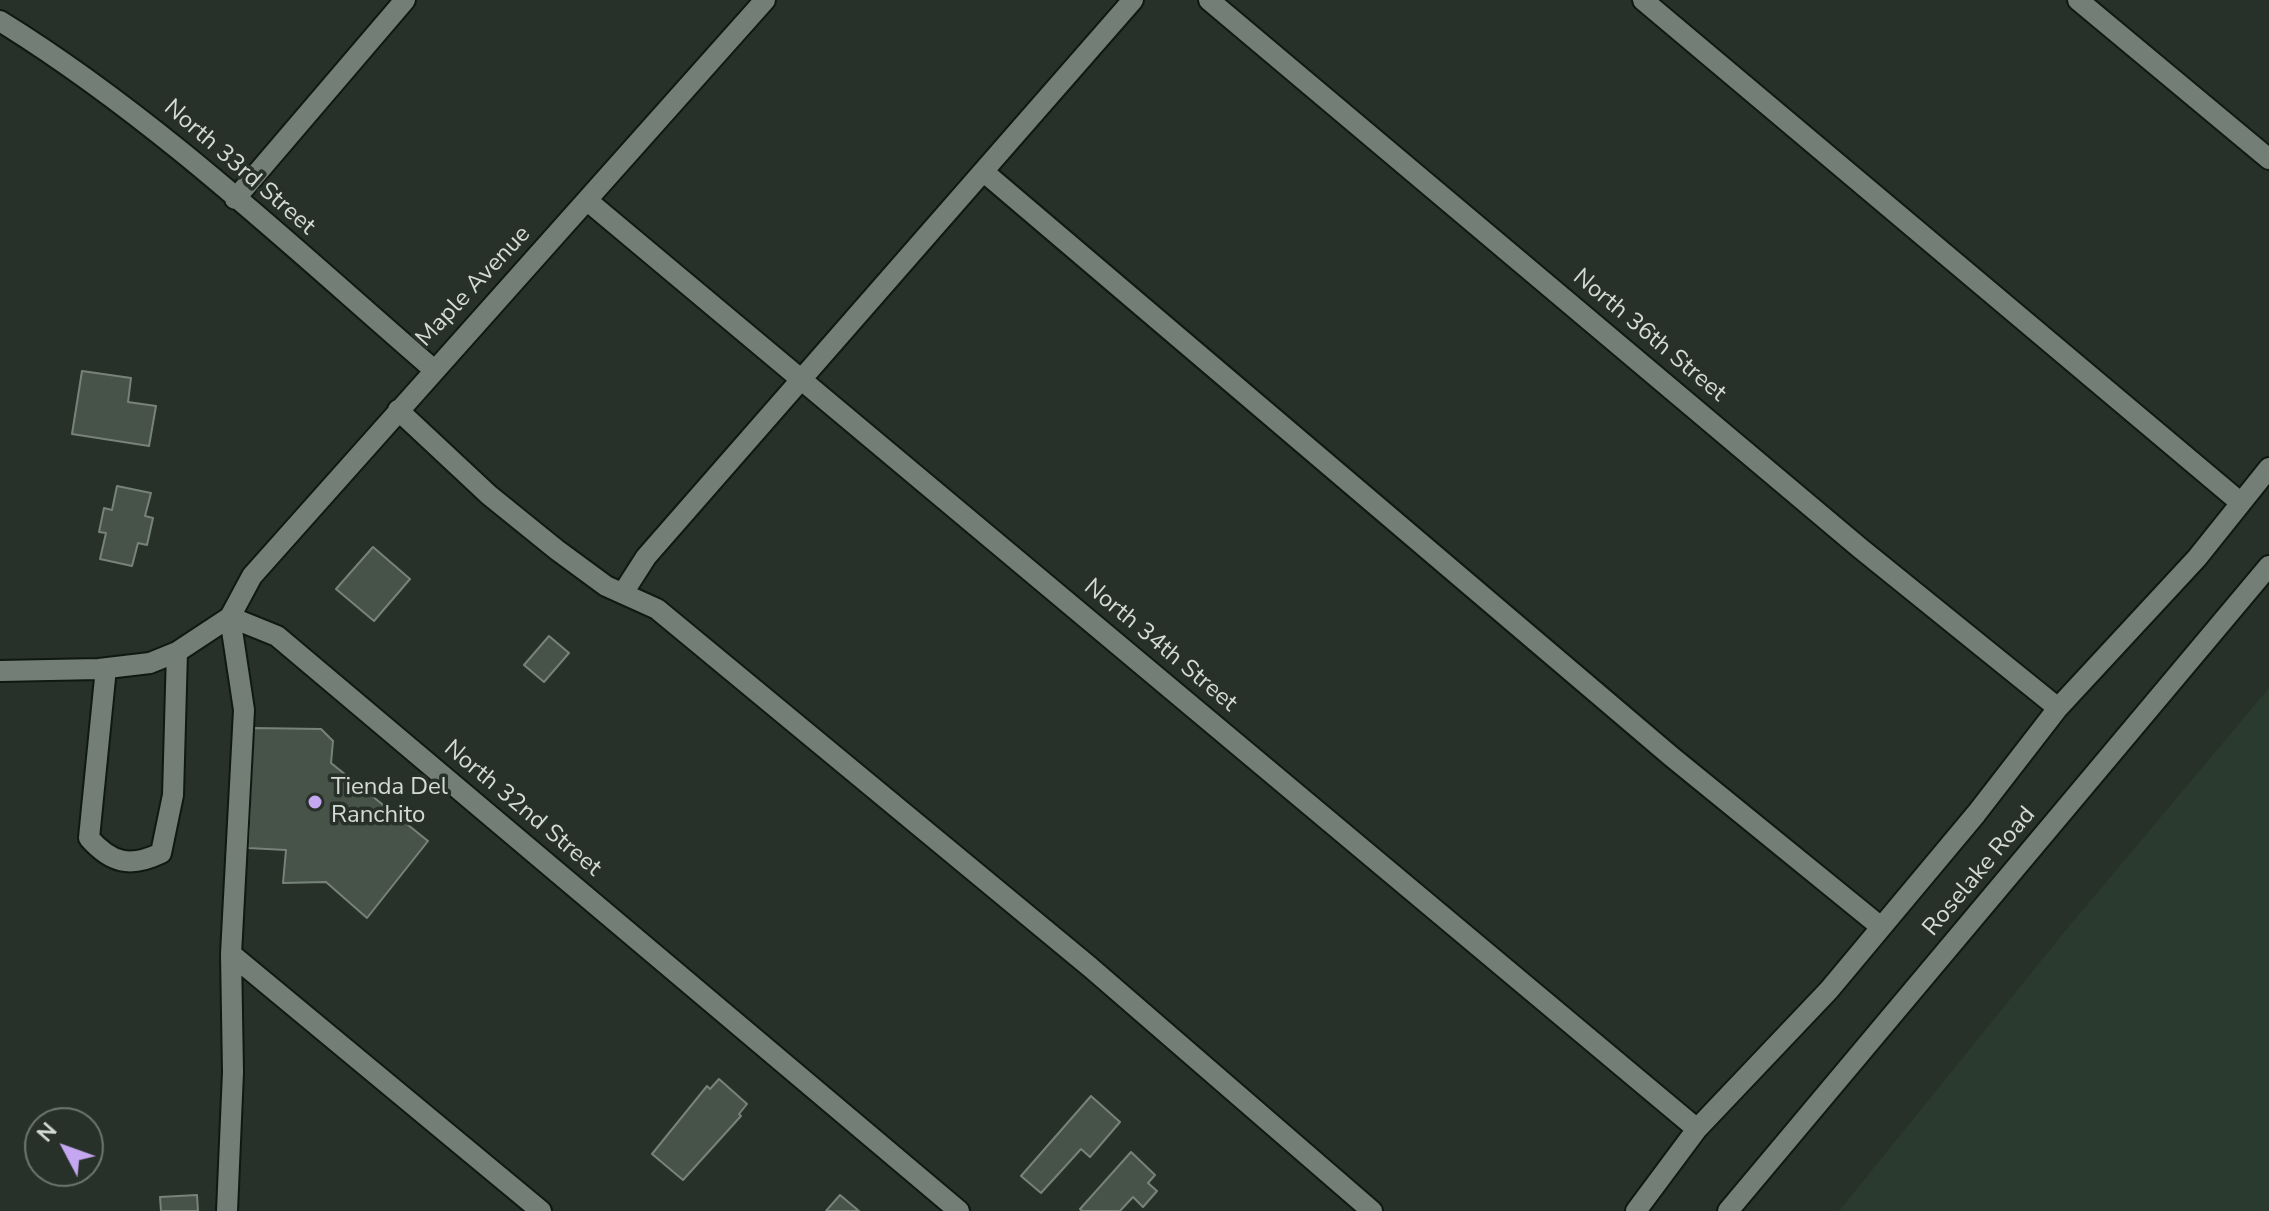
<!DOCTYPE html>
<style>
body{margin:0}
#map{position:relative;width:2269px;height:1211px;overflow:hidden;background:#273129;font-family:"Nunito Sans",sans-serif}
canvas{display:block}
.north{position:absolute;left:24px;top:1107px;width:80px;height:80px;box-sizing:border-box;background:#273129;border:2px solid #6c756e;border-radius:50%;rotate:311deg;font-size:22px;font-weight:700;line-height:32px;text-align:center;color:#d4dad5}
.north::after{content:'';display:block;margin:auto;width:28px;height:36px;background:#c5a6f0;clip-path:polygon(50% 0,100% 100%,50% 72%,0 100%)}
</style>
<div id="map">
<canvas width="2269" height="1211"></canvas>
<div class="north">N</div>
</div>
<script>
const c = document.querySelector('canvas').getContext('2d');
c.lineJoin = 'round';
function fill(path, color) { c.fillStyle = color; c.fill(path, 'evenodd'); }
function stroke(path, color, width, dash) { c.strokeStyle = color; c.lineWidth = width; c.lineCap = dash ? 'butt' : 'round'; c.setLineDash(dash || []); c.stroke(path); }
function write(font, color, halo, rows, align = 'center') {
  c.font = font + ' "Nunito Sans",sans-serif'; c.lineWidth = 7; c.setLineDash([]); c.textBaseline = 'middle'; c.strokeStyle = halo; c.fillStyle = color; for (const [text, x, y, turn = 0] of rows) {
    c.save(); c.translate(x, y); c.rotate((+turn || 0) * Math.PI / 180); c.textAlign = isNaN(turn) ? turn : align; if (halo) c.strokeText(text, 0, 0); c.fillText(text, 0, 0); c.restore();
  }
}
fill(new Path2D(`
 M2269,688V1211H1839L2066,930Z`), '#2a3a2e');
const building = new Path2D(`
 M82,371L131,378L128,402L156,406L149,446L72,434Z
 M117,486L151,493L145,516L153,518L147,545L138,543L132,566L100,559L106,533L99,532L104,508L112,510Z
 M373,547L410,579L374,621L336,589Z
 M549,636L569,653L544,682L524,665Z
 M253,728L321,729L333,741L331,763L428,841L367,918L326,882L283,883L286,850L248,848Z
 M719,1079L747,1104L739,1114L741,1116L683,1180L652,1154L707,1086L710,1089Z
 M1091,1096L1120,1122L1090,1157L1081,1149L1041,1193L1021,1176Z
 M1131,1152L1155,1175L1148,1183L1157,1191L1143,1207L1133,1197L1120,1211H1082L1080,1209Z
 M197,1195L198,1211H161L160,1197Z
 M840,1195L859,1211H826Z`);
fill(building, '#475249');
stroke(building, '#77837a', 2);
const minor = new Path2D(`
 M1209,0L1860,548L2058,708
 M1643,0L2241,503
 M2078,0L2269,159
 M0,21C157,118 293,248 433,369
 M984,172L1672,757L1881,927
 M235,199L405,0
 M589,202L1697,1129
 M398,410L489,495L557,550L606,586L657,609L1090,967L1372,1211
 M623,593L646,557L1133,0
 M230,617L277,636L959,1211
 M106,668L89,838C111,863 130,868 161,853L173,795L177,652
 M0,671L99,669L150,663L177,652L230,617L252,576L765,0
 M231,954L541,1211
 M227,1211L233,1072L231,954L244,710L230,617
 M1636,1211L1697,1129L1829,990L1976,814L2058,708L2197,558L2269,468
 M1728,1211L2269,566`);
stroke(minor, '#0f1812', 24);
stroke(minor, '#737e76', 20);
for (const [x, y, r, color] of [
 [315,802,8,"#c5a6f0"]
]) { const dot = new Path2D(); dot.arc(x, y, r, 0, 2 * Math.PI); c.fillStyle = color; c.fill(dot); stroke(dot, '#273129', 3); }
write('24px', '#d4dad5', '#273129', [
 ["North 33rd Street",239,168,41],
 ["Maple Avenue",474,287,-47],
 ["North 36th Street",1649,336,40],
 ["North 34th Street",1160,646,40],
 ["North 32nd Street",522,809,40],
 ["Roselake Road",1980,872,-50]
]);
write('24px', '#d4dad5', '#273129', [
 ["Tienda Del",331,788],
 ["Ranchito",331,816]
], 'left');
</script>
